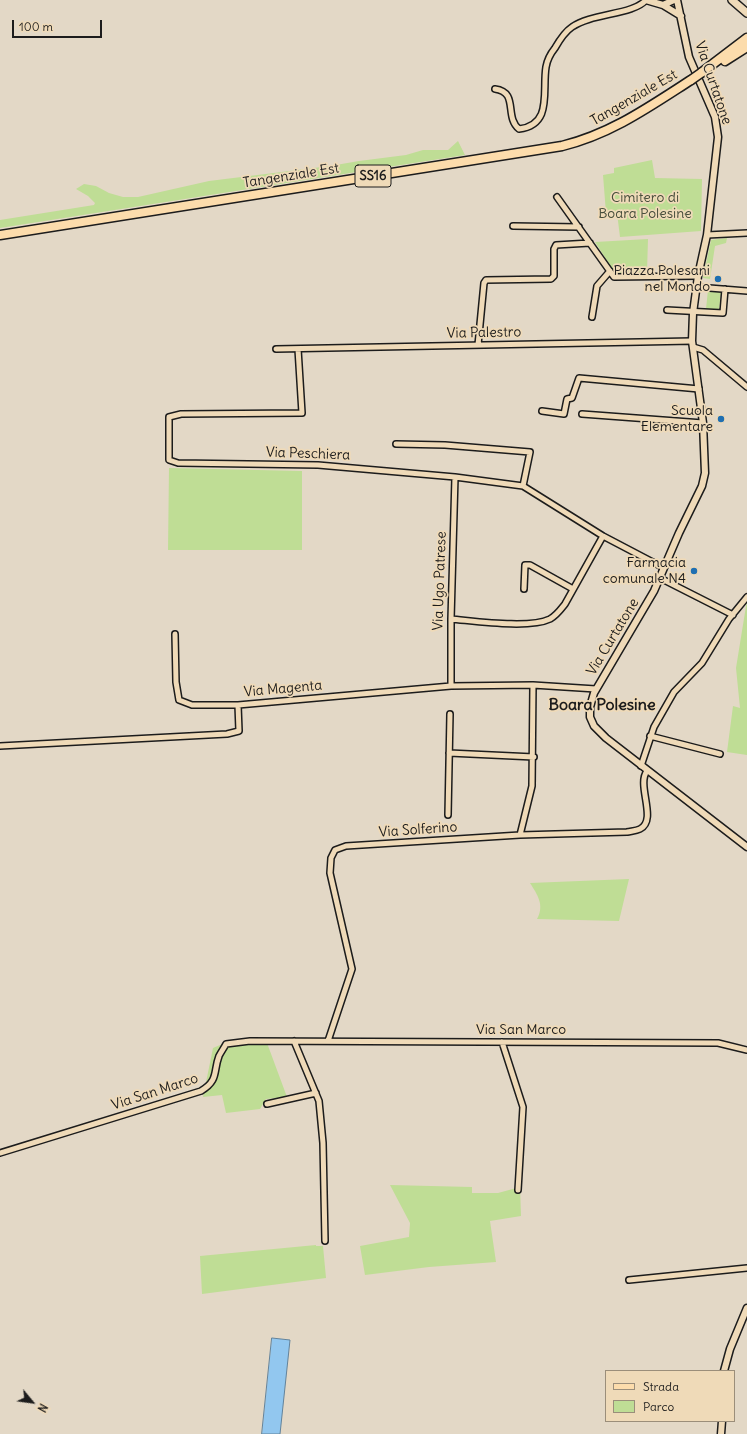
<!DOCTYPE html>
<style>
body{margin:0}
#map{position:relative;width:747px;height:1434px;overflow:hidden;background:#e3d8c6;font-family:Delius,sans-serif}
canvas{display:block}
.legend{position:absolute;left:605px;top:1370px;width:130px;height:52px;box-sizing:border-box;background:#efdab8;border:1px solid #9b8e7a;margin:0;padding:5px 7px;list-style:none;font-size:12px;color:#1c1c1c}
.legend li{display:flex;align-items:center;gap:8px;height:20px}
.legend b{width:20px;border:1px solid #9b8e7a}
.north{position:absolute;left:12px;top:1382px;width:40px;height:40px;-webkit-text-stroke:3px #efdab8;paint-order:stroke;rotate:119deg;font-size:11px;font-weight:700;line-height:16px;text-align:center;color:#1c1c1c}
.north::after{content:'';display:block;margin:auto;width:14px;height:18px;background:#1c1c1c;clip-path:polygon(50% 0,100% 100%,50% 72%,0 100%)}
.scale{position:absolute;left:12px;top:20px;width:90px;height:18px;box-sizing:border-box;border:2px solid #1c1c1c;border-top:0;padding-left:5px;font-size:12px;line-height:14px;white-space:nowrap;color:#1c1c1c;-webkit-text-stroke:3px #efdab8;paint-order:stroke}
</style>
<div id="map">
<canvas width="747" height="1434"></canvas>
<ul class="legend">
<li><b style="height:5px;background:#fcdcac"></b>Strada</li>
<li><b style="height:11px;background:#bfdd95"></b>Parco</li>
</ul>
<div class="north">N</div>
<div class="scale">100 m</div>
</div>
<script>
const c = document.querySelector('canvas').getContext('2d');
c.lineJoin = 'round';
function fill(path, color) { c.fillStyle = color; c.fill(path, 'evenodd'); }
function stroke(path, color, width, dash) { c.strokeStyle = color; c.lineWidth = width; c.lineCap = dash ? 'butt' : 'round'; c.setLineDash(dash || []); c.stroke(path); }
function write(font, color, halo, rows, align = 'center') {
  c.font = font + ' Delius,sans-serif'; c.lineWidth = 3.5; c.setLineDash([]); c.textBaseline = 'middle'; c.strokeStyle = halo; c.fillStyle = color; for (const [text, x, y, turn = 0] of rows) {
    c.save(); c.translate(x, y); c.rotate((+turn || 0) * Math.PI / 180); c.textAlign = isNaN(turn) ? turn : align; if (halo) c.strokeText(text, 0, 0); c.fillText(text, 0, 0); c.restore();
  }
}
fill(new Path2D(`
 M458,141L465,155L0,228V220L94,205L95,203L88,196L76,189L84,184L96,186L109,193L123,197H138L209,181L330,166L359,161L406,155L423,150H448Z
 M652,160L655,178L702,179L701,231L620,237L617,213H606L603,175L614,173V168Z
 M727,238L726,243L715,246L710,279L703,278L711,240Z
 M648,239L647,272L615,273L595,242Z
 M708,290L721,292L719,310L706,309Z
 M169,468L302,471V550H168Z
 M747,600V755L727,752L733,706L740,708L736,668Z
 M629,879L619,921L537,919C545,905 537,894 530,883Z
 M227,1042L267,1043L287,1097L266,1099L260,1109L226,1113L222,1095L203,1097L213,1048Z
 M390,1185L472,1187V1193H498L520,1187L521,1216L490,1221L496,1262L429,1267L365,1275L360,1246L409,1237L410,1223Z
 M316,1245V1246H323L326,1278L202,1294L200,1256Z`), '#bfdd95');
const water = new Path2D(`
 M272,1338L290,1340L280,1434H262Z`);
fill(water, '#92c7ef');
stroke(water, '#63839b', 1);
const minor = new Path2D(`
 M495,89C519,92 504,117 519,129C553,125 542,91 546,67C547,61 551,53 555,48C559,41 566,31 572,27C592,13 633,15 646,0
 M557,197L614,277L698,276
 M513,226L579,227
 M707,235L747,233
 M697,287L747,291
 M667,310L723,313L725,289
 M592,317L597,286L610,271
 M478,345L484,283L486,280L551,279L554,276V249L556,245L590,243
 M693,347L703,350L747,387
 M276,349L692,341
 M298,349L302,413L181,414L169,417V460L178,463L318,465L455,477L523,486L603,536L664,568
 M542,411L564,414L567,399L572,398L579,378L699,389
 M582,414L703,423
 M396,444L445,445L530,452L523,486
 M660,578L733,615
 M524,589L525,565H530L573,589
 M451,619C475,621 529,629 550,619C557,615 561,609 565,604L603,536
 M175,634L176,682L179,700L192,705H238
 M451,686V619L455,477
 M650,736L720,754
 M0,746L227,734L239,731L238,705L451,686L533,685L596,689
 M449,753L534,757
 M641,766L654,727L674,692L702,663L729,619L747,597
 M448,815L450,714
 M520,835L532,786L533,685
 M294,1041L319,1101L323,1143L325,1241
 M328,1041L352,969L330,873L331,858L335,850L346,846L520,835L627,832C631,831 636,831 640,829C658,820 636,785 647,771
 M502,1042L523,1107L518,1190
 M267,1104L316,1093
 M0,1153L201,1091C219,1080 213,1072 219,1056C221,1052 224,1048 226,1044L250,1041L718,1043L747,1050
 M629,1280L747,1268`);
const tertiary = new Path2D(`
 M646,0L663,5L681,16
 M677,0L689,57L715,117L718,137L707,235L698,276L693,313L692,341L703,423L705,473L702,486L679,533L654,591L594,693L590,707V717L594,726L606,738L747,847
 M663,5L674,0
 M724,1371L730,1349L747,1308
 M721,1434L722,1421`);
const secondary = new Path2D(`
 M732,0L747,13`);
const primary = new Path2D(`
 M725,61L747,47
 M701,73L747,38
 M0,235L562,146C611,134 649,107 691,80`);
stroke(minor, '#1c1c1c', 8);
stroke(tertiary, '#1c1c1c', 9);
stroke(secondary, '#1c1c1c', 10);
stroke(primary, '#1c1c1c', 11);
stroke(minor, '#efdab8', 5);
stroke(tertiary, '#efdab8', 6);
stroke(secondary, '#efdab8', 7);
stroke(primary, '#fcdcac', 8);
const primaryBridge = new Path2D(`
 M691,80L701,73`);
stroke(primaryBridge, '#1c1c1c', 11, []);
stroke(primaryBridge, '#fcdcac', 8);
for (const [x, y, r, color] of [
 [718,279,4,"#1f6fb2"],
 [721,419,4,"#1f6fb2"],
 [694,571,4,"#1f6fb2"]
]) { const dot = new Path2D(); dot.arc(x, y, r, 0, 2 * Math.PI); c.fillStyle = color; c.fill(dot); stroke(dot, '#efdab8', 1.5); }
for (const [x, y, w] of [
 [373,176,36]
]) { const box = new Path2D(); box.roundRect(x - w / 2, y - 11, w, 22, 3); c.fillStyle = '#efdab8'; c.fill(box); stroke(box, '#1c1c1c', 1); }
write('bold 13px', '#1c1c1c', null, [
 ["SS16",373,176]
]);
write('14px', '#1c1c1c', '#efdab8', [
 ["Via Curtatone",713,83,71],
 ["Tangenziale Est",634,98,-30],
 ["Tangenziale Est",291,176,-9],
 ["Via Palestro",484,333,-1],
 ["Via Peschiera",308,454,2],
 ["Via Ugo Patrese",440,581,-88],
 ["Via Curtatone",613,637,-59],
 ["Via Magenta",283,689,-5],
 ["Via Solferino",418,830,-4],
 ["Via San Marco",521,1030],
 ["Via San Marco",155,1092,-18]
]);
write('14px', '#454c3a', '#efdab8', [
 ["Cimitero di",645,198],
 ["Boara Polesine",645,214]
]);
write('14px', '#1c1c1c', '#efdab8', [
 ["Piazza Polesani",710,271],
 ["nel Mondo",710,287],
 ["Scuola",713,411],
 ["Elementare",713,427],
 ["Farmacia",686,563],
 ["comunale N4",686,579]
], 'right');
write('bold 16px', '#1c1c1c', '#efdab8', [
 ["Boara Polesine",602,705]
]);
</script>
